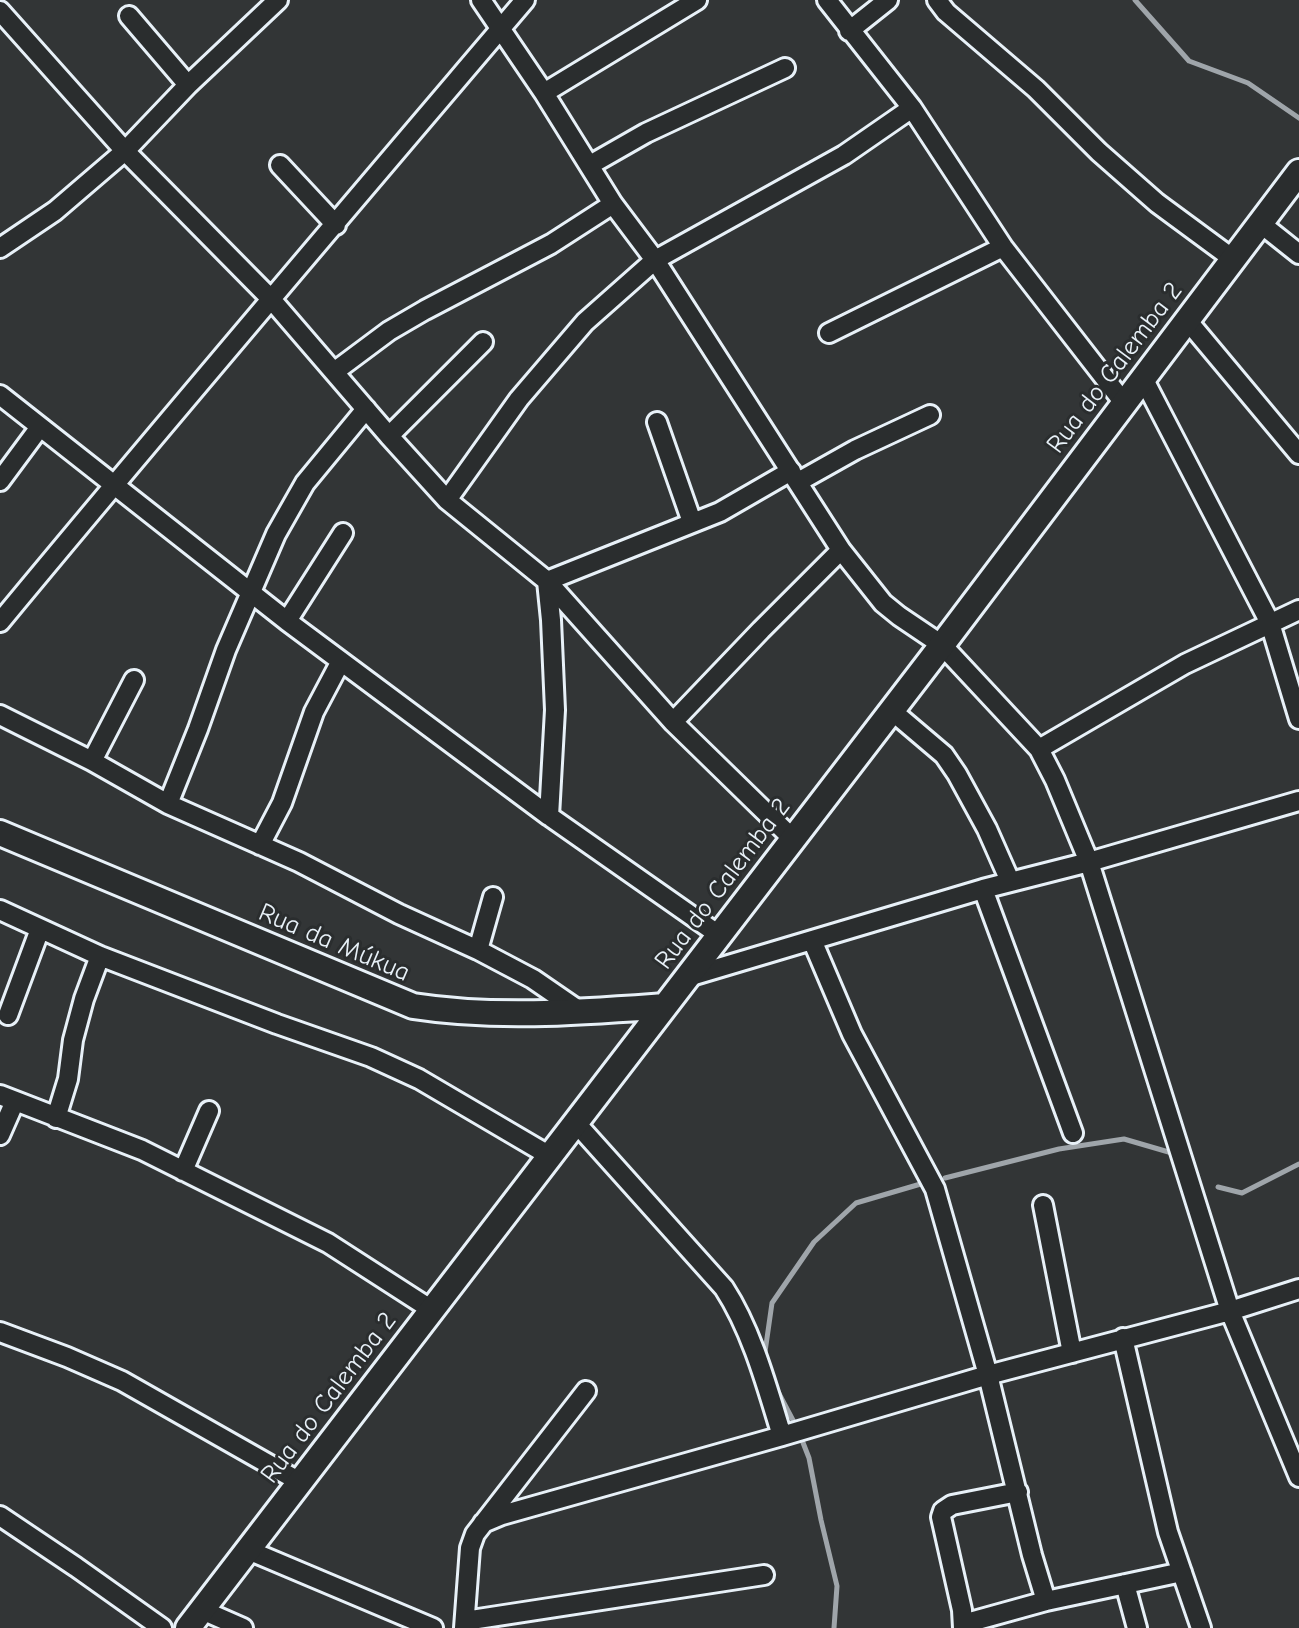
<!DOCTYPE html>
<meta charset="utf-8">
<style>
body{margin:0}
canvas{display:block;background:#323536}
</style>
<canvas width="1299" height="1628"></canvas>
<script>
const c = document.querySelector('canvas').getContext('2d');
c.lineJoin = 'round';
function stroke(path, color, width, dash) { c.strokeStyle = color; c.lineWidth = width; c.lineCap = dash ? 'butt' : 'round'; c.setLineDash(dash || []); c.stroke(path); }
function write(font, color, halo, rows, align = 'center') {
  c.font = font + ' "Comic Neue",sans-serif'; c.lineWidth = 6; c.setLineDash([]); c.textBaseline = 'middle'; c.strokeStyle = halo; c.fillStyle = color; for (const [text, x, y, turn = 0] of rows) {
    c.save(); c.translate(x, y); c.rotate((+turn || 0) * Math.PI / 180); c.textAlign = isNaN(turn) ? turn : align; if (halo) c.strokeText(text, 0, 0); c.fillText(text, 0, 0); c.restore();
  }
}
stroke(new Path2D(`
 M1135,0L1189,61L1248,83L1299,118
 M945,1178L1059,1149L1124,1139L1172,1153
 M1218,1187L1242,1193L1299,1164
 M764,1359L772,1303L814,1242L856,1203L924,1183
 M775,1386L796,1426
 M800,1435L809,1458L821,1520L837,1586L834,1628`), '#9fa5aa', 5);
const street = new Path2D(`
 M481,0L544,93L613,204L655,260L841,550L883,603L899,616L942,645L1039,749L1055,780L1089,862L1230,1311L1299,1477
 M827,0L912,108L1003,247L1124,403
 M937,0L946,12L1036,89L1099,152L1157,203L1233,259
 M0,11L125,151L271,299L389,436L447,500L547,581L673,722L793,839
 M129,16L188,85
 M849,31L888,0
 M544,93L697,0
 M280,165L336,225
 M590,165L646,133L785,68
 M1260,223L1299,254
 M0,248L55,211L125,151L188,85L278,0
 M1187,320L1299,454
 M829,333L1003,247
 M334,372L389,331L425,310L551,244L613,204
 M1143,378L1270,623L1299,719
 M0,395L287,621L549,816L719,935
 M657,422L692,522
 M389,436L483,342
 M0,481L40,427
 M798,482L855,450L930,415
 M447,500L519,399L585,322L655,260L844,155L912,108
 M287,621L343,533
 M0,622C173,413 349,207 525,0
 M891,710L944,755L957,774L987,829L1010,881
 M0,715L92,761L168,804L299,862L399,914L478,950L533,979L581,1012
 M673,722L761,630L841,550
 M1039,749L1185,664L1299,610
 M92,761L134,680
 M168,804L198,729L226,650L276,534L305,483L366,409
 M549,816L555,710L551,620L547,581L720,512L791,471
 M260,845L282,803L314,712L341,661
 M983,889L1073,1133
 M0,910L100,956L277,1024L371,1057L419,1079L550,1156
 M812,940L852,1034L935,1189L988,1375L1032,1555L1046,1601
 M478,950L493,897
 M688,977L983,889L1089,862L1299,801
 M8,1015L40,929
 M0,1095L142,1150L328,1243L432,1310
 M56,1118L68,1079L73,1040L84,999L100,956
 M576,1123L724,1288C752,1331 767,1387 782,1436
 M0,1135L15,1101
 M183,1171L209,1111
 M1043,1205L1072,1353
 M0,1332L67,1357L122,1381L300,1482
 M1123,1338L1168,1532L1201,1628
 M0,1516L76,1567L162,1628
 M483,1523L502,1515L782,1436L988,1375L1230,1311L1299,1289
 M248,1550L433,1628
 M1125,1584L1137,1628
 M202,1610L243,1628
 M465,1621L764,1575
 M963,1624L1046,1601L1182,1572
 M464,1628L470,1548L475,1534L586,1391
 M963,1628L962,1610L941,1517L943,1511L952,1505L1018,1492`);
const secondary = new Path2D(`
 M0,833L413,1006C496,1019 582,1012 665,1006
 M188,1628L942,645L1299,172`);
stroke(street, '#e8f1f8', 24);
stroke(secondary, '#e8f1f8', 30);
stroke(street, '#2a2d2e', 18);
stroke(secondary, '#2a2d2e', 24);
write('26px', '#e8f1f8', '#2a2d2e', [
 ["Rua do Calemba 2",1115,368,-53],
 ["Rua do Calemba 2",723,884,-53],
 ["Rua da Múkua",334,943,23],
 ["Rua do Calemba 2",329,1398,-53]
]);
</script>
